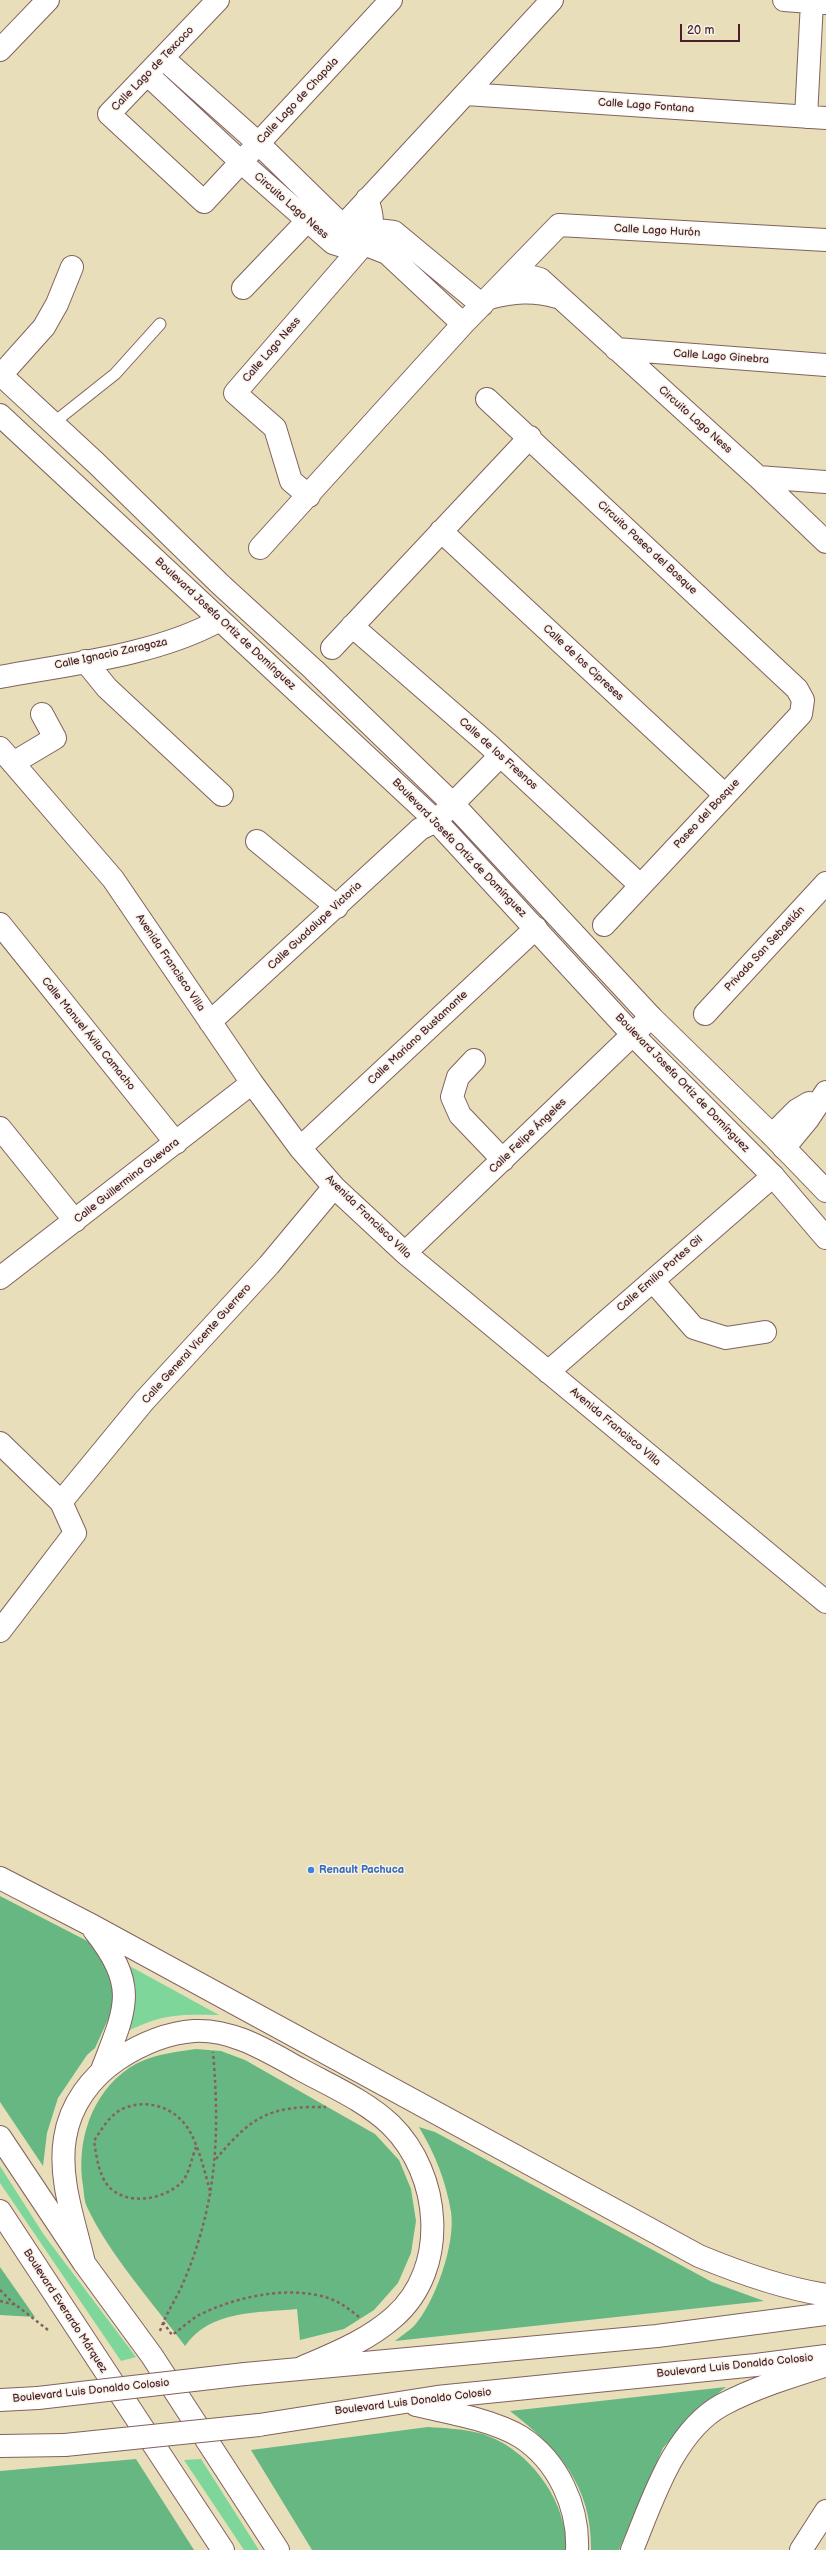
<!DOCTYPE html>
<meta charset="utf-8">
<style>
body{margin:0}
#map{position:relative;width:826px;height:2550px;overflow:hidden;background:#e9deba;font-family:"Balsamiq Sans",sans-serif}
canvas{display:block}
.scale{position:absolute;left:680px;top:24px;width:60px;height:18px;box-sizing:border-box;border:2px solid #4a1f2b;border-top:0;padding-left:5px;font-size:12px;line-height:14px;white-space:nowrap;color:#4a1f2b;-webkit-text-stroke:3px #f7f3e8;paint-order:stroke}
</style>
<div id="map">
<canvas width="826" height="2550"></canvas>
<div class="scale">20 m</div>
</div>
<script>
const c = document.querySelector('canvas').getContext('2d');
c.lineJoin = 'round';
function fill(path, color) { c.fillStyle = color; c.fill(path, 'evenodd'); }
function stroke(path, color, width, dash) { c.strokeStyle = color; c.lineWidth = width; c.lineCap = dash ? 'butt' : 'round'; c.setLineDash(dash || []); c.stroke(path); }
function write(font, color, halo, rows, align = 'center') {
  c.font = font + ' "Balsamiq Sans",sans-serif'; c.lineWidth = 3; c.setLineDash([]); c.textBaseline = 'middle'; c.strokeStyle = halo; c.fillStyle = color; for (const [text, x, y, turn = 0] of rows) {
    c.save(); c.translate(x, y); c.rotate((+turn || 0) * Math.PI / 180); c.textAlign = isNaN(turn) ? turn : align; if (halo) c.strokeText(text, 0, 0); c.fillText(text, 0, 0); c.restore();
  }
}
fill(new Path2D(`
 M126,1964L219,2015C178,2014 161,2014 124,2033Z
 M0,2166L44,2235L136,2357L121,2361L0,2183Z
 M201,2459L259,2550H244L184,2460Z`), '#7fd69b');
fill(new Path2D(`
 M0,1896L93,1944L106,1960L115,1989L110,2015L95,2048L87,2055L58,2098L47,2133L43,2166L0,2102Z
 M196,2049L221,2051L245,2060L375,2134L399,2160L411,2189L416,2221L411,2253L398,2283L374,2310L344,2329L300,2340L297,2309C257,2313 210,2310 185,2346C153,2303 109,2254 87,2207C84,2201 84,2192 83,2186C76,2142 91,2094 129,2068C149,2055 173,2052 196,2049Z
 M419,2127L435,2132L712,2282L764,2301L395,2341C401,2336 409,2331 414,2326C435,2303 456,2243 451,2212C446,2181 435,2154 419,2127Z
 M0,2267L35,2317L0,2315Z
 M726,2387L694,2413L663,2448L619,2550H591C592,2485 558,2448 510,2411Z
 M428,2427C445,2428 463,2429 479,2433C527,2446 568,2500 566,2550H312L251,2450Z
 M136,2459L194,2550H0V2471Z`), '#67b783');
const lane = new Path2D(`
 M52,424L115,374L160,324`);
const street = new Path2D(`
 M218,0L109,114L204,202L391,0
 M784,0L825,3
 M0,50L48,0
 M164,59L258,143L343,226L394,232L482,305
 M148,75L241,162L333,243L349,248L364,244L387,253L463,324
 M466,94L826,118
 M806,117L812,2
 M343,226L552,0
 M509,277L525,275L540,279L758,477L826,542
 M243,288L307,221
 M489,298C513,292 533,290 557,297
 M616,349L826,365
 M1,375L44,327L57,304L72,267
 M487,399L797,689L803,700L801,714L604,925
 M758,477L826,482
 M309,496L291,481L275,428L235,393L364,244C374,225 374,219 367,199
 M441,531L724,794
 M260,548L463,324L559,225L826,240
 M352,626L489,745L640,885
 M332,648L530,437
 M85,661L107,688L222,795
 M0,677C70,664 156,655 218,621
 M0,748L113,879L252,1083L300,1148L334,1187L405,1253L826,1602
 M13,763L55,738L42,714
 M257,841L337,907
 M0,924L176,1143
 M705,1014L826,883
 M210,1022L420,829L436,821L500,756
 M474,1060L458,1077L452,1097L460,1115L503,1160
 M0,1128L75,1221
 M772,1135L797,1110L809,1103
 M300,1148L536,928
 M784,1148L808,1119L826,1092
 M405,1253L651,1017
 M0,1278L252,1083
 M653,1281L694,1328L726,1338L765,1332
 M548,1372L773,1176
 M0,1443L61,1502L75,1533L0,1631
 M61,1502L144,1401L269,1265L334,1187
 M801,2550L826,2511`);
const secondary = new Path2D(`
 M0,374L96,463L221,585L314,670L453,804L651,1017L772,1135L826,1191
 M0,415L436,821L633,1035L773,1176L826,1238`);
const primary = new Path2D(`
 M0,1878L91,1925L699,2256C740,2273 782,2288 826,2295
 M94,1930C139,1987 126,2008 102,2070
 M0,2137L84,2263L152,2356L278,2550
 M0,2211L223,2550
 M84,2263C75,2223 58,2179 65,2138C70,2105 91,2077 118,2059C141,2044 166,2033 194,2031C233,2029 267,2051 300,2069C331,2086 366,2101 391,2125C441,2174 450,2268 394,2317C367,2341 333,2354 301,2368
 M245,2374L657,2336L826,2314
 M0,2400L38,2398
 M416,2405C447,2412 493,2420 521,2437C558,2461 579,2507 577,2550
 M259,2425L437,2397L756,2365L826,2356
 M0,2446L65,2445
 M632,2550C652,2502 673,2432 722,2405C754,2388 789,2377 824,2366`);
stroke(lane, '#82625d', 13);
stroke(street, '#82625d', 24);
stroke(secondary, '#82625d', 24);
stroke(primary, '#82625d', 24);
stroke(new Path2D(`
 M196,2147C192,2157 189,2174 182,2182C163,2201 120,2208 104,2180C98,2168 96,2154 94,2141C101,2130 109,2116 122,2109C147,2098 175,2107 189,2130C200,2149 205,2174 211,2194
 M216,2159C252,2116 269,2106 326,2107
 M0,2290L15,2305
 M0,2301L16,2305L48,2330
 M163,2322L172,2335C181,2329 190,2320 199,2315C235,2297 288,2285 328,2298C340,2302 349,2309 359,2317
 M160,2331C166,2313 177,2298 184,2281C217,2202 220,2136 213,2052`), '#82625d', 2.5, [3, 3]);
stroke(lane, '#fff', 11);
stroke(street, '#fff', 22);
stroke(secondary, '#fff', 22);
stroke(primary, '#fff', 22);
const primaryBridge = new Path2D(`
 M38,2398L245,2374
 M65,2445L259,2425`);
stroke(primaryBridge, '#82625d', 24, []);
stroke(primaryBridge, '#fff', 22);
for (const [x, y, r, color] of [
 [311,1870,4,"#3f7fe0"]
]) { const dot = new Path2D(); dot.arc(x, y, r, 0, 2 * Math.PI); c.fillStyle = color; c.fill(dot); stroke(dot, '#f7f3e8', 1.5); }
write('11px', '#4a1f2b', '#f7f3e8', [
 ["Calle Lago de Texcoco",153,69,-46],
 ["Calle Lago de Chapala",298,101,-47],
 ["Calle Lago Fontana",646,106,4],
 ["Circuito Lago Ness",291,206,41],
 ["Calle Lago Hurón",657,231,3],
 ["Calle Lago Ness",272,350,-49],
 ["Calle Lago Ginebra",721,357,4],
 ["Circuito Lago Ness",695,420,42],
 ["Circuito Paseo del Bosque",647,548,43],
 ["Boulevard Josefa Ortiz de Domínguez",225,624,43],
 ["Calle Ignacio Zaragoza",111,654,-12],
 ["Calle de los Cipreses",583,663,43],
 ["Calle de los Fresnos",498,754,42],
 ["Paseo del Bosque",707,814,-47],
 ["Boulevard Josefa Ortiz de Domínguez",459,848,46],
 ["Calle Guadalupe Victoria",315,926,-43],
 ["Privada San Sebastián",765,949,-47],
 ["Avenida Francisco Villa",170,963,56],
 ["Calle Manuel Ávila Camacho",88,1034,51],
 ["Calle Mariano Bustamante",418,1038,-43],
 ["Boulevard Josefa Ortiz de Domínguez",682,1083,46],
 ["Calle Felipe Ángeles",528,1136,-44],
 ["Calle Guillermina Guevara",127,1181,-38],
 ["Avenida Francisco Villa",368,1217,44],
 ["Calle Emilio Portes Gil",660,1274,-41],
 ["Calle General Vicente Guerrero",197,1344,-48],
 ["Avenida Francisco Villa",615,1427,40],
 ["Boulevard Everardo Márquez",65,2311,57],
 ["Boulevard Luis Donaldo Colosio",735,2366,-6],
 ["Boulevard Luis Donaldo Colosio",91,2391,-6],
 ["Boulevard Luis Donaldo Colosio",413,2402,-7]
]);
write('bold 11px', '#366cbe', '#f7f3e8', [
 ["Renault Pachuca",319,1870]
], 'left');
</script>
